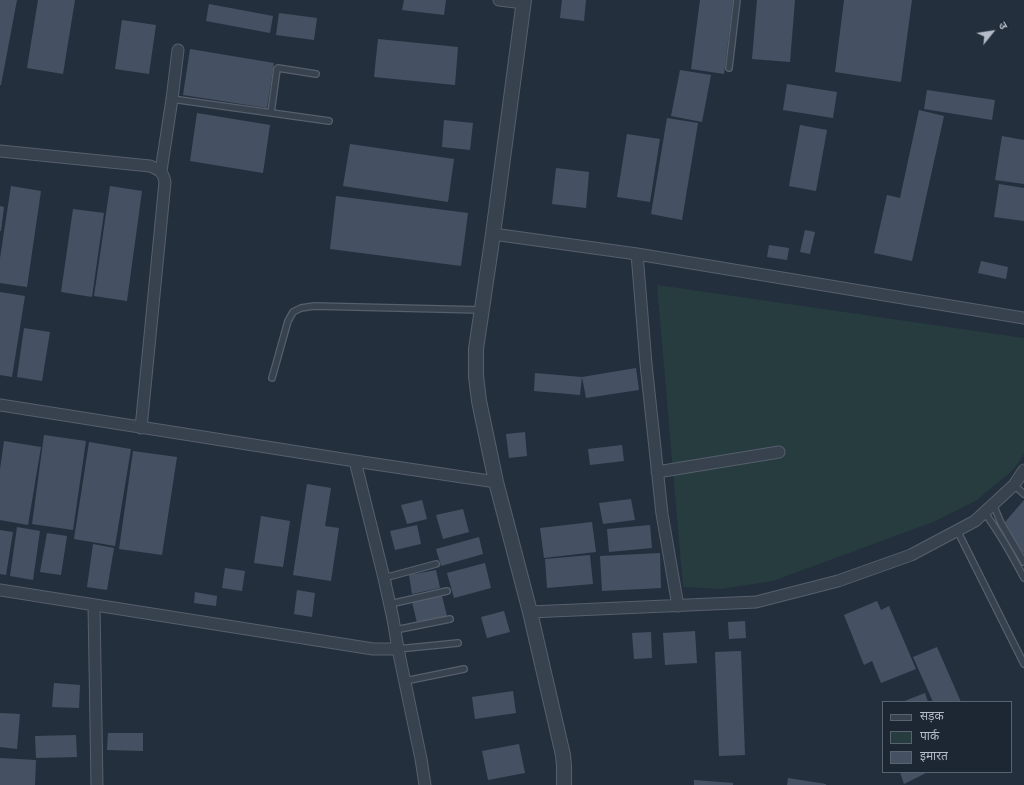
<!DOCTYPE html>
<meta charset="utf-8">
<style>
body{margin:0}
#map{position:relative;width:1024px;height:785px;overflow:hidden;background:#242f3e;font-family:"Roboto Condensed","Noto Sans Devanagari",sans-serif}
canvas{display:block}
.legend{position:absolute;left:882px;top:701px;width:130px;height:72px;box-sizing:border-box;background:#1d2633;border:1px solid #59626f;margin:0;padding:5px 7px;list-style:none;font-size:12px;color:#b4bcc9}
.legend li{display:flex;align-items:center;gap:8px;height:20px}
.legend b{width:20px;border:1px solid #59626f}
.north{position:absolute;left:972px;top:12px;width:40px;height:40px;-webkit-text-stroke:3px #1d2633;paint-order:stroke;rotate:60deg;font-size:11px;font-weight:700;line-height:16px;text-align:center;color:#b4bcc9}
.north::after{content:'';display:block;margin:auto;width:14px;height:18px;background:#b4bcc9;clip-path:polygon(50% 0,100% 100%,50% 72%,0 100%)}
</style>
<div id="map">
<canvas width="1024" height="785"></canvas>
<ul class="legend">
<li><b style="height:5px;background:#38414e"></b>सड़क</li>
<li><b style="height:11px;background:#263c3f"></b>पार्क</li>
<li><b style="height:11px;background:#455162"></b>इमारत</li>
</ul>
<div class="north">उ</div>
</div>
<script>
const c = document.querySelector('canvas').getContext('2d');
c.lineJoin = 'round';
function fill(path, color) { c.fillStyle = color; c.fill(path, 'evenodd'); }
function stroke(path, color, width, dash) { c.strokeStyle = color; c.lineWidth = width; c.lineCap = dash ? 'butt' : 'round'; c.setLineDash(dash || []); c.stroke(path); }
fill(new Path2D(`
 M657,285L1024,338V454L1014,469L977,500L933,522L773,581L721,589L683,587Z`), '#263c3f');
fill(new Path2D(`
 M0,0H17L1,85H0Z
 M38,0H75L63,74L27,68Z
 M404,0H446L444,15L402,10Z
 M562,0H586L584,21L560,18Z
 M700,0H733L724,74L691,69Z
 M757,0H795L790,62L752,59Z
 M844,0H912L901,82L835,72Z
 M209,4L273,16L270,33L206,21Z
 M279,13L317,18L314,40L276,35Z
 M122,20L156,25L149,74L115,69Z
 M378,39L458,47L455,85L374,77Z
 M190,49L274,63L267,108L183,95Z
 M680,70L711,75L702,122L671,116Z
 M787,84L837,92L833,118L783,110Z
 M927,90L995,100L992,120L924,109Z
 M919,110L944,116L912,261L874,253L887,195L900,198Z
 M197,113L270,125L263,173L190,161Z
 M667,118L698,123L682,220L651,214Z
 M444,120L473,123L470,150L442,147Z
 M800,125L827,130L816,191L789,186Z
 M627,134L660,139L650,202L617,197Z
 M1002,136L1024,140V184L995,180Z
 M350,144L454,159L448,202L343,186Z
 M556,168L589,172L586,208L552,204Z
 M999,184L1024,188V221L994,217Z
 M11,186L41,191L27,287L0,283V258Z
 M110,186L142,191L127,301L94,296Z
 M336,196L468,213L461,266L330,249Z
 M0,206L4,207L1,231H0Z
 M73,209L104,213L92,297L61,292Z
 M805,230L815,232L810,254L800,252Z
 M769,245L789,248L787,260L767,257Z
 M981,261L1008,267L1006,279L978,273Z
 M0,292L25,296L12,377L0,375Z
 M24,328L50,332L42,381L17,377Z
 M636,368L639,390L586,398L582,377Z
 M535,373L582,377L580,395L534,391Z
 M525,432L527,456L509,458L506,434Z
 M44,435L86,441L73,530L32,524Z
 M4,441L41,447L28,525L0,520V469Z
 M89,442L131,449L115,546L74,539Z
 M622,445L624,461L590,465L588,449Z
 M133,451L177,457L162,555L119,549Z
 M307,484L331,488L325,526L339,528L331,581L293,575Z
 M631,499L635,520L603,524L599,503Z
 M422,500L427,519L407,524L401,505Z
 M1024,500V553L1018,548L1005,522Z
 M463,509L469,532L443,539L436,515Z
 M261,516L290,521L283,567L254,563Z
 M592,522L596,552L544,558L540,528Z
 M417,525L421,544L395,550L390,531Z
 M650,525L652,548L609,552L607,529Z
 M17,527L40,531L33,580L10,576Z
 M0,530L13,532L6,575L0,574Z
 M47,533L67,536L61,575L40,572Z
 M479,537L483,554L441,566L436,549Z
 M93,544L114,548L107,590L87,587Z
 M660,553L661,588L602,591L600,556Z
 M590,555L593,584L547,588L545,559Z
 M485,563L491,588L454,598L447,573Z
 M225,568L245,571L242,591L222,588Z
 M436,570L440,588L412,594L409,575Z
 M297,590L315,593L312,617L294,614Z
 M195,592L217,596L216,606L194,603Z
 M442,596L447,616L417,623L412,602Z
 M877,601L881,610L889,606L916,669L881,683L872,661L864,665L844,615Z
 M504,611L510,632L487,638L481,617Z
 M745,621L746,638L729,639L728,622Z
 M695,631L697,663L665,665L663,633Z
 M651,632L652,658L634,659L632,633Z
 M937,647L961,702H933L913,657Z
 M741,651L745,755L719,756L715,652Z
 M54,683L80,685L79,708L52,707Z
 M513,691L516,713L475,719L472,697Z
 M925,693L928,702H902Z
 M0,713L20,714L17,749L0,747Z
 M108,733H143V751L107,750Z
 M76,735L77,757L36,758L35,736Z
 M519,744L525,773L488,780L482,751Z
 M0,758L36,760L35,785H0Z
 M900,772H928L904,784Z
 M788,778L826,784V785H787Z
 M694,780L733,783V785H694Z`), '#455162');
const service = new Path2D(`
 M729,68L737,0
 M172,99L329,121
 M271,113L277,69L278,68L316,74
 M272,378L288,321L293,312L301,308L314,306L482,310
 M1014,485L1024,494
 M993,504L1001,523L1024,562
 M984,512C1000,533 1012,555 1024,578
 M957,530L1024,664
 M384,578L436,564
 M390,604L447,591
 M395,630L450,619
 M398,649L458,643
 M405,681L464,669`);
const minor = new Path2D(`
 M499,0L524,3
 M0,151L150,166C160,170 163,172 165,182L141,428
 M161,171L172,99L178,50
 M493,234L637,254L1024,318
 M637,254L646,364L662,514L678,606
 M0,405L355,461L496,482
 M355,461L384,578L393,619L398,649L421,759L425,785
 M657,472L779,452
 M0,590L373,649H398
 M94,605L97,785
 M530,612L756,602L838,581L911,555L975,521L1014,485L1024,470`);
const tertiary = new Path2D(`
 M524,0L493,234L476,349V376L479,401L496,482L530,612L563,755L564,766V785`);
stroke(service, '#565f6c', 8);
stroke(minor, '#565f6c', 13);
stroke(tertiary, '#565f6c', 16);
stroke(service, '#38414e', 5.5);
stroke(minor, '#38414e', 11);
stroke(tertiary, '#38414e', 14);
</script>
